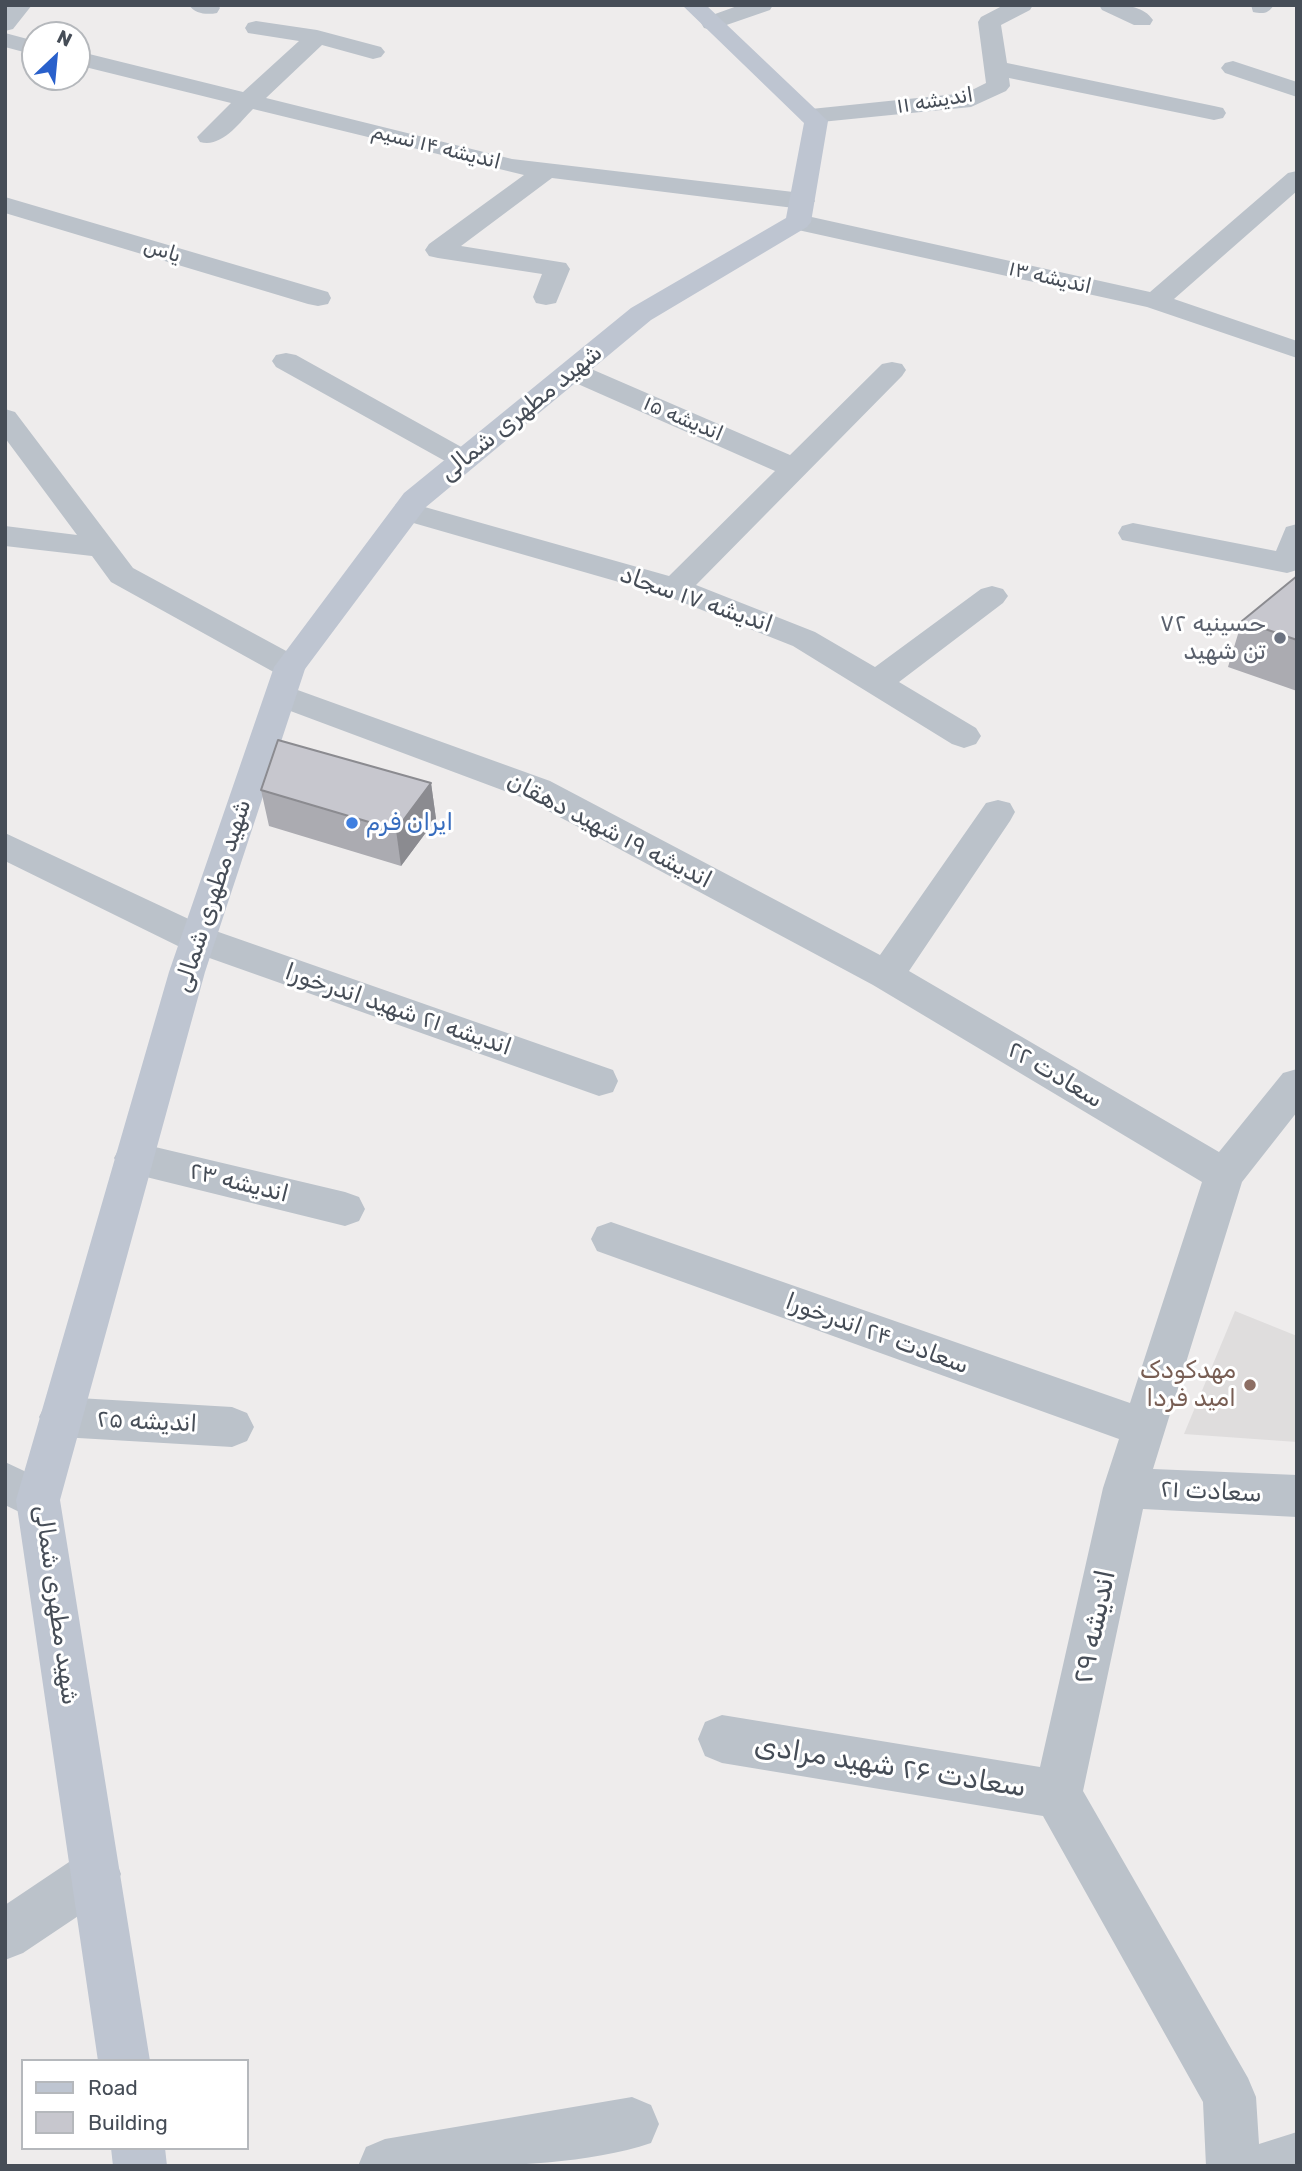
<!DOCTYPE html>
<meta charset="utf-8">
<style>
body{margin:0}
#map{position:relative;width:1302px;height:2171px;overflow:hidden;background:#eeecec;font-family:Rubik,sans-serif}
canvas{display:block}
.frame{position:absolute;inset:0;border:7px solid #464d57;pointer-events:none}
.legend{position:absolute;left:21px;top:2059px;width:228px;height:91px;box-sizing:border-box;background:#fff;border:2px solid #b5b8bc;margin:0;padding:9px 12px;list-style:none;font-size:21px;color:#464d57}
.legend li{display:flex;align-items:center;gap:14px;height:35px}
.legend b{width:35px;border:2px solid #b5b8bc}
.north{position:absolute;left:21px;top:21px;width:70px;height:70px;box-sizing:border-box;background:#fff;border:2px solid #b5b8bc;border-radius:50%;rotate:26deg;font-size:19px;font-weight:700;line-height:28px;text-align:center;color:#464d57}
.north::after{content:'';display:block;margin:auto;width:24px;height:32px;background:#2960cb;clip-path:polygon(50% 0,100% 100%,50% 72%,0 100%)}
</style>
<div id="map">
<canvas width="1302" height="2171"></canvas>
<div class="frame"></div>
<ul class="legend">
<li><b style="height:9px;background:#bec5d1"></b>Road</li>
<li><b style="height:19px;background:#c7c7ce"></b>Building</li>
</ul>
<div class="north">N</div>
</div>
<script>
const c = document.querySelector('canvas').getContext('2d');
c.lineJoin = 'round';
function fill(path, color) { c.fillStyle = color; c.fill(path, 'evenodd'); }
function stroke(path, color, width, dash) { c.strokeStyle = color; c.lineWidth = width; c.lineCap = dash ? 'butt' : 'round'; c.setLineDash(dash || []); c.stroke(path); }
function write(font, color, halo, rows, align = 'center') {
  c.font = font + ' Rubik,Cairo,sans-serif'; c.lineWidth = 6; c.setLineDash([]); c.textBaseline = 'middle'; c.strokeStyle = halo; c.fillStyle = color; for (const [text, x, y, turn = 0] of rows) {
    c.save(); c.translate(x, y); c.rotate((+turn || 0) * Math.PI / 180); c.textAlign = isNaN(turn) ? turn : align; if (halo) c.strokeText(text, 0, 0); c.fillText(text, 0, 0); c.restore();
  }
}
fill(new Path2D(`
 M1235,1311L1297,1336V1442L1184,1434Z`), '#dfdddd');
fill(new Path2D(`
 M9,5H32L13,29L5,31V9Z
 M189,5H218L220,8L217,13C207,15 195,14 189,5Z
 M740,5H773L770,10L712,30L704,28L701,23L704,18Z
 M1004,5H1033L1030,10L1001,25L1007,63L1214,106L1223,108L1226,113L1223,118L1214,120L1009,78L1010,86L1006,91L971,107L811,123L802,121L799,116L802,111L811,109L966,93L986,83L978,22L981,17Z
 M1099,5C1117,5 1142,3 1153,20L1150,25H1134L1102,10Z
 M1251,5H1274C1268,14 1263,14 1253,12Z
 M256,21L317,30L381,47L385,52L381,57L373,59L322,45L266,98L512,159L802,193L811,196L815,201L811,206L802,209L552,178L461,246L566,263L570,269L556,303L546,305L536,303L533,297L542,274L438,258L429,256L425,250L429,244L524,175L253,109C239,123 222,148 200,142L197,137L231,103L77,65V51L243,92L299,41L248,33L245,28L248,23Z
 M5,33L35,41V55L5,47Z
 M1233,61L1297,82V97L1225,73L1221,68L1225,63Z
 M1297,171V191L1174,299L1297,341V358L1147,307L798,230L789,227L785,222L789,217L798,214L1150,292L1288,173Z
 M5,197L328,292L331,298L328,304L318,306L308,304L5,213Z
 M286,353L296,355L474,454L479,460L474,466L464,469L454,466L276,367L272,361L276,355Z
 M892,362L902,364L906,370L902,376L696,585L815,632L875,667L981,589L992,586L1003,589L1008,596L1003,603L899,682L976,728L981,736L976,744L964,748L952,744L793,646L664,595L396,518L392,511L396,504L407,502L669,576L775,471L562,377L558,371L562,365L572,363L582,365L790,455L882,364Z
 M5,409L15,412L133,568L301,659L306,667L301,675L290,678L279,675L111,582L92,556L5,546V526L77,535L5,438Z
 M1133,523L1276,551L1286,527L1297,524V570L1287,573L1122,540L1118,533L1122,526Z
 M281,684L550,781L880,955L986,803L998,800L1010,803L1015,812L1010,821L909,971L1219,1152L1283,1073L1297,1069V1112L1242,1182L1153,1469L1297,1475V1517L1143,1509L1083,1791L1248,2078L1256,2097L1259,2144L1297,2132V2166H1206L1203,2102L1043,1816L722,1763L705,1756L698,1739L705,1722L722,1715L1040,1767L1103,1488L1119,1439L597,1251L591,1239L597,1227L611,1222L1130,1403L1202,1182L873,985L526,799L269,703L265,695L269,687Z
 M5,833L210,929L613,1070L618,1081L613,1092L599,1096L184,949L5,861Z
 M134,1142L345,1192L359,1197L365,1209L359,1221L345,1226L134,1174L120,1169L114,1158L120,1147Z
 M61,1397L232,1407L247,1413L254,1427L247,1441L232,1447L61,1437L46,1431L39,1417L46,1403Z
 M5,1462L54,1485L60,1500L54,1515L38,1521L5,1505Z
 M96,1849L114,1856L121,1874L114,1892L23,1953L5,1960V1905L78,1856Z
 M632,2097L651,2105L659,2124L651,2143C568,2171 448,2166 358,2166L366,2147L385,2139Z`), '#bbc2ca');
fill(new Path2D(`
 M682,5H706L828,121L811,222L807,227L651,320L426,507L305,669L205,972L60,1500L150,2061H98L16,1500L169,972L274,667L404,493L631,308L786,218L804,123Z
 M111,2148H165L167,2166H113Z`), '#bec5d1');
fill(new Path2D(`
 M1297,576V691L1228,667L1242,621Z
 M431,783L436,819L401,866L269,826L261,790Z`), '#ababb1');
fill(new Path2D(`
 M431,783L436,819L401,866L396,830Z`), '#8b8b90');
const building = new Path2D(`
 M1297,576V640L1242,621Z
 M278,740L431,783L396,830L261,790Z`);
fill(building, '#c7c7ce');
stroke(building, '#8b8b90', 2);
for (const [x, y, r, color] of [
 [1280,638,7,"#6b7280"],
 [352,823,7,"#3f7fe0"],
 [1250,1385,7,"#8d6e63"]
]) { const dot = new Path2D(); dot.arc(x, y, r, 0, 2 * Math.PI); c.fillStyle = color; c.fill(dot); stroke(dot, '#fff', 2.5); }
write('21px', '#464d57', '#fff', [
 ["اندیشه ۱۱",935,101,-9],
 ["اندیشه ۱۴ نسیم",436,147,14],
 ["یاس",162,251,17],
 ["اندیشه ۱۳",1050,278,13],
 ["اندیشه ۱۵",683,419,23]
]);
write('24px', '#464d57', '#fff', [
 ["شهید مطهری شمالی",521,413,-39],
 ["اندیشه ۱۷ سجاد",696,600,19],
 ["اندیشه ۱۹ شهید دهقان",609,831,27],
 ["شهید مطهری شمالی",213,896,-72],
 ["اندیشه ۲۱ شهید اندرخورا",398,1010,19],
 ["سعادت ۲۲",1055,1075,31],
 ["اندیشه ۲۳",239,1183,14],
 ["سعادت ۲۴ اندرخورا",877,1334,20],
 ["اندیشه ۲۵",147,1422,3],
 ["سعادت ۲۱",1211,1492,3],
 ["شهید مطهری شمالی",56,1605,82]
]);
write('24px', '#5b616d', '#fff', [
 ["حسینیه ۷۲",1266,624],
 ["تن شهید",1266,652]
], 'right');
write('24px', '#366cbe', '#fff', [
 ["ایران فرم",366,823]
], 'left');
write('24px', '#785e54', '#fff', [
 ["مهدکودک",1236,1371],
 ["امید فردا",1236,1399]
], 'right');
write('28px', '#464d57', '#fff', [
 ["اندیشه ۲۹",1095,1627,-78],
 ["سعادت ۲۶ شهید مرادی",890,1767,9]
]);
</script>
